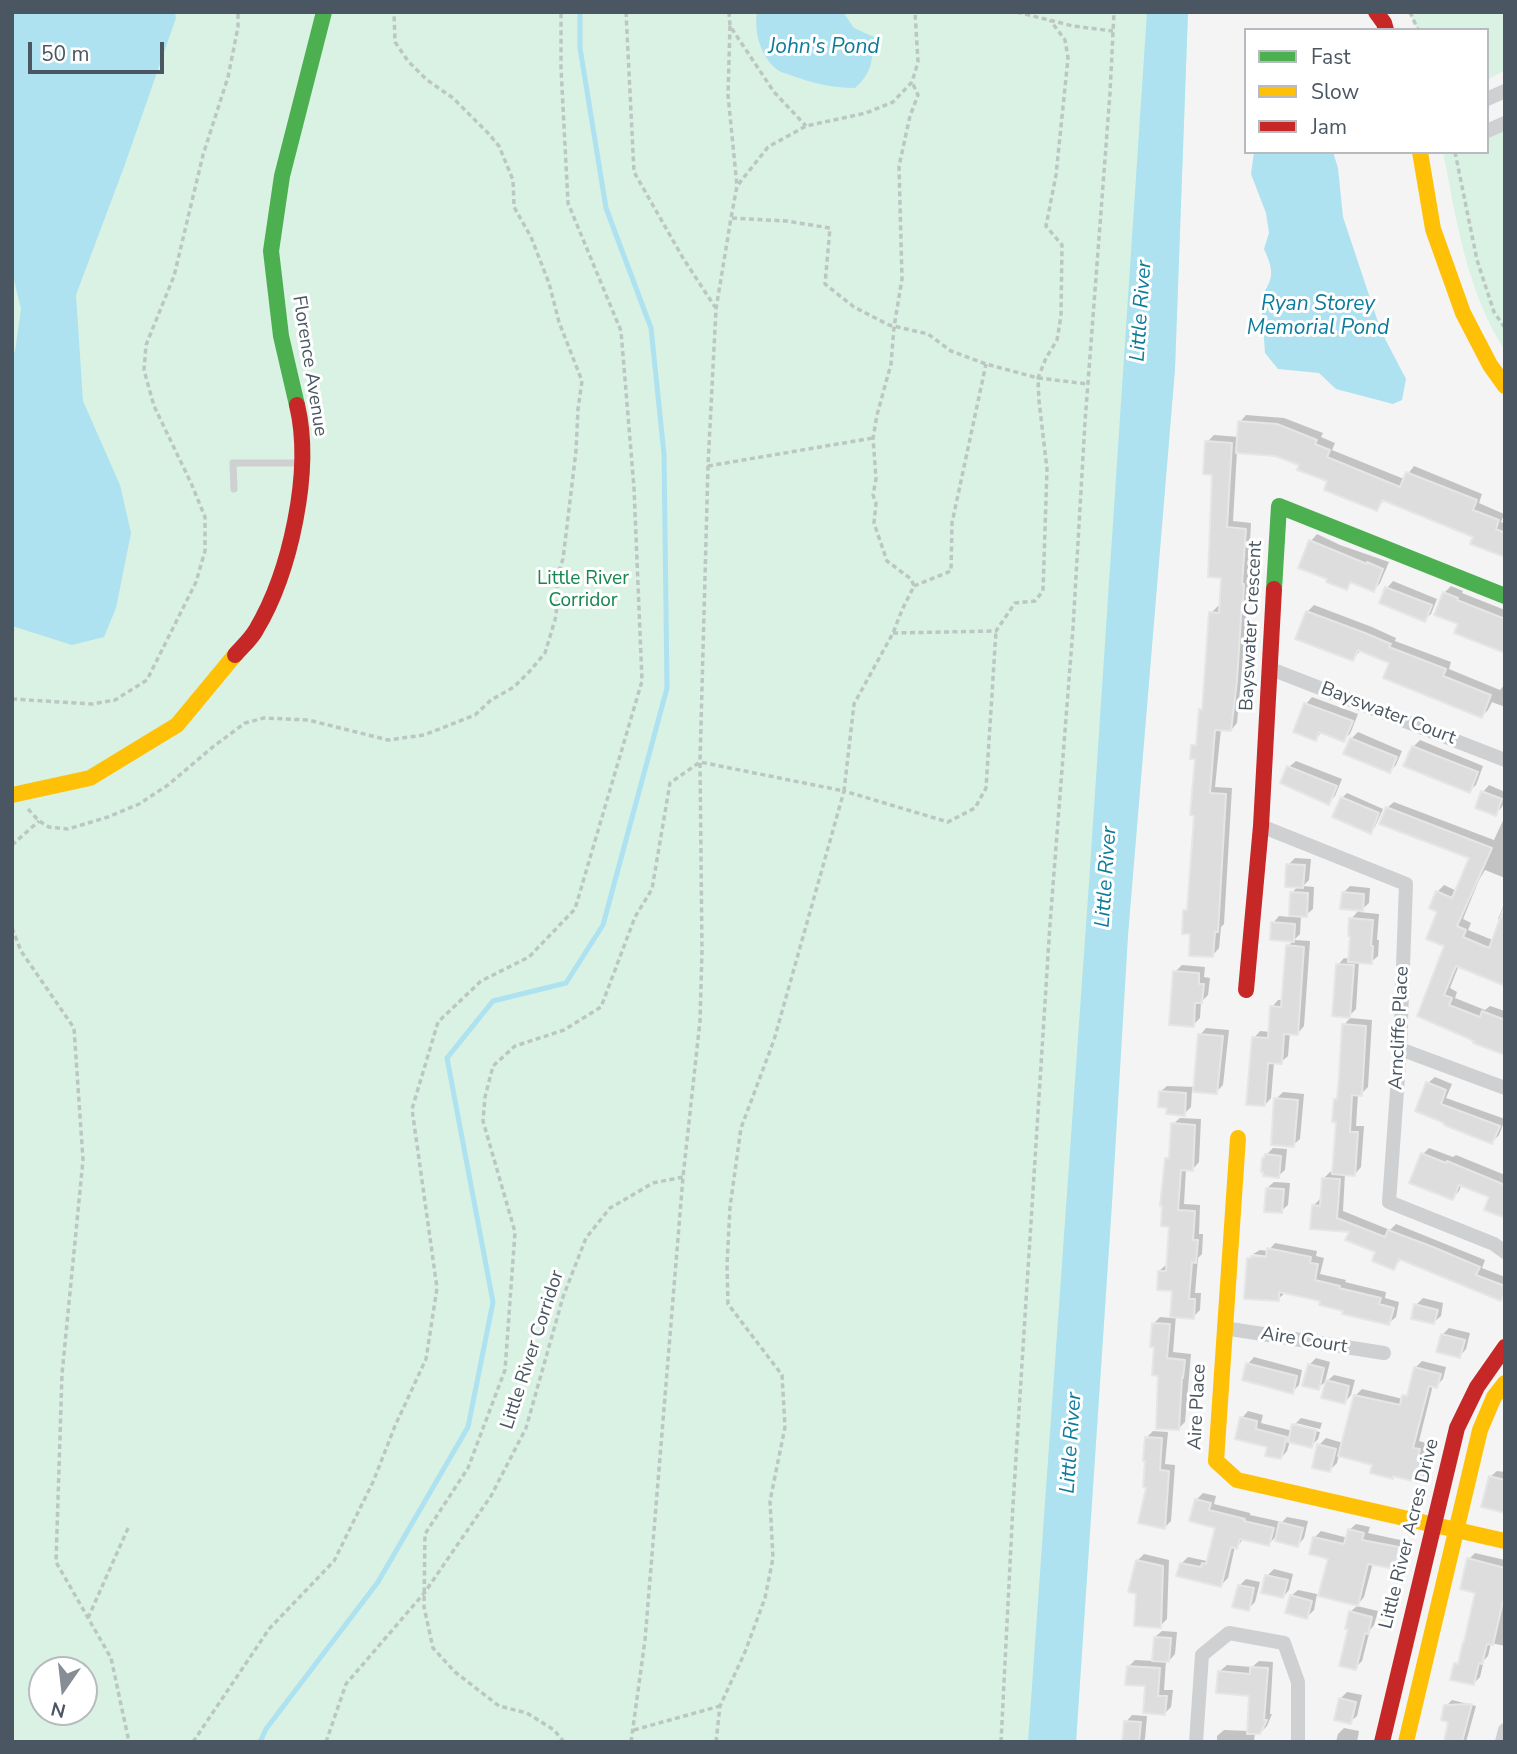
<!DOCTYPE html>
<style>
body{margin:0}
#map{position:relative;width:1517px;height:1754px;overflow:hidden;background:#f4f4f4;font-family:"Nunito Sans",sans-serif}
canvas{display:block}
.frame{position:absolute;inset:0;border:14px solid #4a5661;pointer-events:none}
.legend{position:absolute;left:1244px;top:28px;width:245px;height:126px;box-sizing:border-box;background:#fff;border:2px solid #b7bbc0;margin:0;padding:9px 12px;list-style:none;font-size:21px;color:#4a5661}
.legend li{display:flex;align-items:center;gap:14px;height:35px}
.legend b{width:35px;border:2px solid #b7bbc0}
.north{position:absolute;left:28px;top:1656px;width:70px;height:70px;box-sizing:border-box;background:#fff;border:2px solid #b7bbc0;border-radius:50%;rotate:194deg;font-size:19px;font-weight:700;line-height:28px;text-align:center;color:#4a5661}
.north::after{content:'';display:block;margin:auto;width:24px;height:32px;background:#868d94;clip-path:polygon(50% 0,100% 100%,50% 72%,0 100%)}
.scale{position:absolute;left:28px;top:42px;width:136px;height:32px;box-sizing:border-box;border:4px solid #4a5661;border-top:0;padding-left:9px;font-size:21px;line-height:24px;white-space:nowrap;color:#4a5661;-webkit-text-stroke:5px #fff;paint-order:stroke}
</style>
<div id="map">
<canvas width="1517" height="1754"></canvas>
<div class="frame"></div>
<ul class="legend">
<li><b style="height:9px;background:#4caf50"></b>Fast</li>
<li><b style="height:9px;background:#ffc107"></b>Slow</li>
<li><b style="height:9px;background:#c62828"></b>Jam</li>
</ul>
<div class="north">N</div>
<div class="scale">50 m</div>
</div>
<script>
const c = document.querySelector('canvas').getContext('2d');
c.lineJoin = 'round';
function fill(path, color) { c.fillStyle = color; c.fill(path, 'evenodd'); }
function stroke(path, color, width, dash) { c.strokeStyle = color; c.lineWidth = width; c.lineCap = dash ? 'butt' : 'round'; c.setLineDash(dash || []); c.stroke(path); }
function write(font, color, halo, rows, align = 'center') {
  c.font = font + ' "Nunito Sans",sans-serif'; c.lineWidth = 6; c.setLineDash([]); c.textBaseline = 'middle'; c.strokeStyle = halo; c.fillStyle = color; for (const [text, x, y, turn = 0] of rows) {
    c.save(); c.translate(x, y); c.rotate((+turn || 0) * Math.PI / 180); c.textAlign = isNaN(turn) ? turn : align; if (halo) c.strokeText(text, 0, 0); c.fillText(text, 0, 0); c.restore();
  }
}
fill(new Path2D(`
 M12,12H1188L1175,369L1128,935L1112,1203L1076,1742H12ZM42,1670H84V1712H42Z
 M1409,12H1505V70L1487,80V30H1417Z
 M1505,123V351C1466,289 1457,222 1443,152H1487V131Z`), '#d9f2e3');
fill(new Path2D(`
 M12,12H175L176,18L124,167L76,295L83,401L120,485L131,533L116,608L104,637L72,645L12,626V355L15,351L21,309L12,272Z
 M757,12H843L854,28L874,37C872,60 873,72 855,88C832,88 812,83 790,75C785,73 779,72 775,68C760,54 754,32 757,12Z
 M1147,12H1188L1175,369L1128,935L1112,1203L1076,1742H1028L1089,883Z
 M1254,152H1333L1338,168L1343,217L1381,331L1406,379L1402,400L1393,404L1336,389L1319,373L1278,369L1265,353L1261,297C1274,278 1274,271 1264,249L1269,233L1266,213L1251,174Z`), '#aee2f0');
fill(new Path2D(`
 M1246,415L1284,418L1323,433L1321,437L1335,443L1332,450L1404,479L1414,466L1482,494L1479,503L1504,514L1501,522L1505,524V557L1475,536L1385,499L1377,509L1301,464L1276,454L1237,451L1233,521L1251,523L1248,578H1250L1237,723L1231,730L1221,729L1215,787L1232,788L1224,924L1221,927L1219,948L1213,955L1192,932L1185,911L1189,907L1196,814L1197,758L1193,746L1198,741L1201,710L1204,707L1211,613L1218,606H1221L1223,576L1214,473L1207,442L1214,435L1239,437L1240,422Z
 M1317,534L1340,545L1389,562L1380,583L1374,590L1353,581L1346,588L1329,578L1300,567L1311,541Z
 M1393,581L1437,599L1431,614L1424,620L1387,588Z
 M1451,586L1463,591L1462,593L1505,610V652L1460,623L1444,593Z
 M1314,605L1372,627L1396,638L1395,641L1451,662L1449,669L1500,690L1505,684V707L1492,702L1488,710L1482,716L1391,662L1361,650L1353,659L1307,612Z
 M1312,697L1358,714L1350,734L1343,740L1322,732L1316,739L1306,704Z
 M1358,732L1402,751L1396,765L1390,771L1351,739Z
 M1420,740L1483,766L1476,785L1469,791L1413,747Z
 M1296,761L1342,779L1335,796L1328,803L1289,767Z
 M1489,785L1505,792V800L1502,807L1495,814L1483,792Z
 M1347,793L1383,809L1375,827L1371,832L1342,798Z
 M1394,802L1494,840L1505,816V878L1485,870L1479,880L1463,919L1471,923L1468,930L1505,945L1459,965L1450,988L1457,992L1455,998L1485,1010L1490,1006L1505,1011V1053L1419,1015L1446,945L1439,911L1437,892L1444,885L1457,891L1471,857L1387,808Z
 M1295,858L1311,859L1309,880L1303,886L1314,887L1313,909L1306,915H1301L1300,934L1294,940L1310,941L1304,1026L1298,1033L1290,1032L1288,1056L1281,1062H1274L1271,1098L1265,1105L1254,1038L1260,1031L1270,1032L1272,1007L1278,1000H1284L1288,946L1294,940L1273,923L1279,916L1290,917L1292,893L1298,886L1288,865Z
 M1350,886L1370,888L1369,903L1359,912L1379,914L1377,940H1379L1378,956L1371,962L1359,961L1356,1009L1349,1016L1338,965L1344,958L1350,959L1351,919L1360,909L1343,893Z
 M1505,902V921L1498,919Z
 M1182,965L1205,967L1204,977L1210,978L1208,995L1201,1002L1200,1018L1193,1025L1175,972Z
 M1350,1018L1372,1020L1368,1087L1361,1094H1358L1356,1126H1364L1361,1167L1355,1174L1345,1173L1343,1211L1390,1230L1396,1224L1485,1260L1482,1268L1505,1277V1294L1501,1298L1402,1258L1394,1268L1378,1251L1351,1230L1313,1206L1320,1199H1322L1323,1179L1330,1172H1334L1338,1120L1336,1100L1339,1096L1344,1025Z
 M1206,1028L1229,1030L1223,1085L1216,1092L1192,1090L1191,1107L1184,1114L1169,1106L1160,1092L1167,1086L1195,1087L1200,1035Z
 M1435,1077L1452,1084L1446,1098L1505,1119L1499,1135L1492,1142L1446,1124L1428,1083Z
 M1283,1092L1304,1094L1300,1139L1293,1145L1276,1099Z
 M1180,1118L1201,1119L1199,1162L1193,1169H1186L1184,1204L1200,1205L1199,1234H1203L1202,1254L1198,1258L1195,1293H1201L1200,1310L1193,1317L1176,1315L1173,1352L1191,1354L1185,1422L1178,1429L1155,1346L1153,1324L1160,1317L1171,1318L1174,1289L1159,1271L1166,1265H1168L1171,1225L1167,1159L1171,1154L1173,1124Z
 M1273,1148L1287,1149L1285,1170L1278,1176L1266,1155Z
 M1429,1148L1453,1157L1456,1155L1505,1175V1216L1491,1196L1462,1184L1459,1191L1453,1198L1423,1154Z
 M1274,1182L1290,1183L1288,1205L1281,1211L1267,1188Z
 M1275,1243L1317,1251L1316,1256L1324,1258L1320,1274L1346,1280L1345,1282L1386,1292L1385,1298L1399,1302L1396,1317L1389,1323L1345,1310L1322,1299L1286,1292L1278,1299L1249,1259L1253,1255V1258L1275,1257L1253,1254L1260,1250L1268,1251Z
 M1423,1298L1443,1303L1441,1316L1434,1322L1416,1305Z
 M1449,1328L1470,1333L1466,1349L1460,1356L1442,1335Z
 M1254,1357L1302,1370L1299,1385L1292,1392L1248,1364Z
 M1316,1358L1330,1362L1325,1382L1318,1388L1309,1365Z
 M1422,1361L1446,1367L1443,1379L1436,1386L1433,1385L1419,1441L1426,1443L1424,1451L1432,1453L1426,1474L1419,1481L1374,1464L1339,1455L1337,1463L1330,1470L1319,1445L1326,1438L1343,1443L1355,1396L1362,1389L1403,1399L1410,1390L1415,1368Z
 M1334,1375L1355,1380L1351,1395L1345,1402L1327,1381Z
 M1248,1411L1263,1415L1261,1423L1293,1431L1294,1425L1301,1418L1322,1423L1320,1429L1296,1423V1427L1320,1432L1318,1439L1311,1446L1290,1441L1287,1451L1281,1458L1242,1418Z
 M1153,1431L1168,1432L1165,1464L1175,1465L1171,1521L1165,1527L1149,1486L1146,1438Z
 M1497,1471L1505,1472V1511L1490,1477Z
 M1203,1493L1216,1496L1214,1504L1250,1513V1515L1282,1522L1287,1517L1308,1521L1304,1538L1298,1545L1278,1534L1269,1544L1244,1538L1237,1547L1235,1546L1228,1578L1221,1585L1181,1564L1188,1557L1207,1561L1209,1559L1217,1526L1196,1500Z
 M1356,1524L1370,1527L1368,1533L1405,1541L1401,1561L1394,1568L1373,1563L1364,1597L1358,1604L1330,1557L1314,1538L1321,1531L1348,1538L1349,1530Z
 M1475,1553L1505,1560V1646L1491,1643L1488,1656L1484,1660L1480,1677L1474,1683L1456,1664L1461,1659L1478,1592L1469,1559Z
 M1144,1554L1169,1560L1167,1619L1160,1626L1137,1561Z
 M1274,1569L1293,1574L1289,1590L1283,1597L1267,1576Z
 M1246,1579L1260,1582L1255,1602L1248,1609L1239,1586Z
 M1298,1590L1317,1594L1314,1610L1307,1617L1291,1596Z
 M1357,1606L1378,1611L1374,1625L1370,1630L1362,1661L1355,1668L1350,1628V1612Z
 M1162,1631L1177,1632L1175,1654L1169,1661L1166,1660L1164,1690H1173L1171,1707L1165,1713L1147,1684L1128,1667L1135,1660L1154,1661L1155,1637Z
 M1259,1661L1273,1662L1270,1714H1272L1267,1726L1260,1733L1255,1732L1254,1742H1217V1736L1224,1730L1249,1731L1251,1694L1220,1671L1227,1665L1252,1667Z
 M1347,1692L1362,1695L1357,1716L1350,1722L1341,1698Z
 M1452,1700L1476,1706L1466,1742H1446L1451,1721L1446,1706Z
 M1132,1715L1147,1716L1145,1739L1142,1742H1124L1126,1722Z
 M1344,1728L1359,1731L1357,1742H1336L1338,1734Z`), '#0003');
stroke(new Path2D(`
 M260,1742L266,1729L378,1582L468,1427L493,1302L447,1058L493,1001L566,983L603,925L667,688L664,454L651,328L606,208L580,48V12`), '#aee2f0', 5);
const building = new Path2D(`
 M1238,421L1277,424L1317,440L1315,444L1330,450L1327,457L1400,487L1406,472L1477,500L1473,510L1499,520L1496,529L1505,533V557L1470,544L1473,537L1382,500L1377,511L1324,490L1327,481L1297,470L1299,465L1275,456L1236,453Z
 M1205,441L1232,443L1227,527L1246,529L1242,584H1244L1243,601H1242L1237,681L1231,731L1215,730L1210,793L1226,794L1218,932H1215L1213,957L1189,956L1190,934H1182L1183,910H1187L1194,816L1190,815L1195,759H1190L1191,745H1196L1199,709L1202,710L1209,612L1219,613L1221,578L1208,577L1212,475L1203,474Z
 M1309,540L1367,564V562L1383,569L1374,592L1350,582L1347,590L1326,582L1327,579L1298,568Z
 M1385,587L1432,605L1425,622L1379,603Z
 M1443,592L1458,598L1457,600L1505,619V653L1454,633L1458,624L1434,615Z
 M1306,611L1365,633L1391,644L1389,647L1446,669L1443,676L1491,695L1482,718L1383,678L1389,663L1358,650L1353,661L1295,639Z
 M1304,703L1353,721L1344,742L1319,732L1316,741L1293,732Z
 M1350,738L1397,757L1390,773L1343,754Z
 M1412,746L1478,772L1470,793L1403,766Z
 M1287,766L1337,786L1329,805L1280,783Z
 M1481,791L1502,799L1496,816L1475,808Z
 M1341,797L1379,813L1371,834L1332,817Z
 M1386,807L1492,848L1457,926L1466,930L1463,937L1489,948L1503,910H1505V986L1456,966L1444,995L1452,998L1449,1005L1480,1017L1482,1011L1505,1020V1055L1473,1043L1474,1041L1417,1016L1444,946L1426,939L1437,912L1429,908L1436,891L1452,898L1469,858L1379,824Z
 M1286,864L1305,865L1303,888L1285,887Z
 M1290,892L1308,893L1307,917L1289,916Z
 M1342,892L1364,894L1363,911L1340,909Z
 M1349,918L1373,920L1371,946H1373L1372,964L1348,962L1350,936H1348Z
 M1271,922L1295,924L1294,942L1270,940Z
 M1286,945L1304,947L1298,1035L1284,1034L1282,1064L1268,1063L1265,1106L1246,1105L1252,1037L1268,1038L1270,1006L1281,1007Z
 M1336,964L1354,965L1350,1018L1332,1016Z
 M1173,971L1199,973V984H1204L1202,1003H1195L1194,1027L1169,1025Z
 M1342,1024L1366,1026L1362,1096L1352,1095L1350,1132H1358L1355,1176L1332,1174L1336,1122H1332L1334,1099H1337L1339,1076Z
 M1198,1034L1223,1036L1217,1094L1193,1092Z
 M1426,1082L1446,1090L1441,1104L1500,1126L1492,1144L1444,1125V1123L1415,1111Z
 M1159,1091L1186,1093L1185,1116L1166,1114L1167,1108L1158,1107Z
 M1274,1098L1298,1100L1294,1147L1271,1145Z
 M1171,1123L1195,1125L1193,1171L1181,1170L1178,1210L1195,1211L1193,1240H1198L1196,1263L1192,1262L1189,1299H1195L1194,1319L1170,1317L1172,1291L1157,1290L1158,1271H1166L1169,1227L1161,1226L1162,1206H1160L1165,1158H1169Z
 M1421,1153L1446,1163L1447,1161L1505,1185V1218L1484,1210L1489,1197L1459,1185L1453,1200L1409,1183Z
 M1265,1154L1281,1156L1279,1178L1263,1176V1172H1261L1262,1158H1264Z
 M1322,1178L1340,1179L1337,1218L1385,1237L1388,1230L1433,1247L1480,1267L1476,1275L1505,1286V1291L1501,1301L1399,1259L1394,1270L1372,1261L1375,1252L1345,1240L1349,1232L1310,1229L1312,1205L1320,1206Z
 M1266,1188L1284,1189L1282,1213L1264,1212Z
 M1267,1248L1311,1257L1310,1263L1318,1264L1315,1280L1340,1286L1339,1288L1381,1298L1379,1304L1394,1308L1389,1325L1342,1314L1343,1311L1319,1305L1320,1301L1279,1292V1301L1244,1299L1247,1258H1251V1256L1266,1257Z
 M1414,1304L1438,1310L1434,1324L1411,1319Z
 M1152,1323L1170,1324L1167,1358L1185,1360L1183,1378L1182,1377L1179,1430L1156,1429L1158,1376L1152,1375L1154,1347H1150Z
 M1441,1334L1465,1340L1460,1358L1436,1352Z
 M1246,1363L1297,1376L1293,1394L1242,1380Z
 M1308,1364L1324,1368L1319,1390L1302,1386Z
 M1414,1367L1441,1374L1437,1388L1429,1386L1413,1448L1420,1449L1418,1457L1426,1459L1420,1483L1393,1476V1479L1370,1473L1372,1465L1338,1456L1354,1395L1400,1405L1402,1395L1407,1396Z
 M1326,1380L1349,1386L1345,1404L1321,1398Z
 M1240,1417L1257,1421L1256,1429L1287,1437L1281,1459L1265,1456L1267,1447L1235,1439Z
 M1292,1424L1316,1430L1312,1448L1288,1442Z
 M1145,1437L1162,1438L1160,1470L1169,1471L1165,1529L1138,1523L1146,1488L1143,1487L1145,1461H1143Z
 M1317,1444L1336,1449L1330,1472L1312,1468Z
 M1489,1476L1505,1480V1513L1481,1507Z
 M1195,1499L1211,1503L1209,1510L1245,1519L1244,1521L1274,1528L1269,1546L1240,1539L1237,1549L1231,1547L1221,1587L1176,1576L1180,1563L1201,1567L1202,1563L1206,1564L1215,1528L1189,1521Z
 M1279,1522L1303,1528L1298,1547L1275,1541Z
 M1348,1529L1364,1533L1362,1540L1399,1547L1395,1569L1368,1564L1358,1606L1318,1596L1328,1559L1309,1554L1313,1537L1344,1544Z
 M1467,1558L1505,1568V1601H1503L1493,1645L1487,1644L1482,1664L1479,1663L1474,1685L1450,1680L1454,1663L1458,1664L1463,1642H1464L1475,1593L1460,1589Z
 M1136,1560L1163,1566L1161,1628L1134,1626L1136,1594L1128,1592Z
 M1265,1575L1288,1580L1283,1598L1261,1593Z
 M1238,1585L1254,1588L1249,1611L1232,1607Z
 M1290,1595L1312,1601L1307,1619L1285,1613Z
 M1349,1611L1372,1617L1368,1634L1365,1633L1356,1670L1339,1666L1348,1629H1345Z
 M1154,1637L1171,1638L1169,1662L1152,1661Z
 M1127,1666L1160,1668L1158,1696H1167L1165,1715L1143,1713L1145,1686L1125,1685Z
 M1250,1667L1268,1668L1264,1720H1267L1260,1734H1247L1249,1696L1216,1693L1218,1671L1250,1674Z
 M1339,1698L1356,1702L1351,1724L1334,1720Z
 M1472,1704L1462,1742H1444L1448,1722L1441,1720L1444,1705Z
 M1124,1721L1141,1722L1139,1742H1122Z`);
fill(building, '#ddddde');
stroke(building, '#e5e6e7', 2);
stroke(new Path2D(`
 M626,12L634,172L683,258L715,307
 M729,12L730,26L774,92L806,126
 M1017,12L1073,26L1113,31
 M1410,12L1418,30
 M730,26L728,95L737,186
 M1455,152L1477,260L1494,312L1505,328
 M732,218L786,221L830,228L825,284L854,307L889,325L928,334L951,351L986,364L1038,378L1088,384
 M708,466L873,438
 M914,586L951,571L952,523L986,364
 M893,633L996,631L1015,603L1035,601L1043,591L1047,469L1039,401L1038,378L1046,358L1057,340L1061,316L1062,245L1046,226L1056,175L1068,58L1065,40L1050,20
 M12,699L92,704L115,700L147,680L196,582L205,551V517L191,483L154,406L144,370L146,345L174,276L203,155L228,77L238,27V12
 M28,809L39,821L49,827L68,829L108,817L139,804L168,785L214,746L245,723L264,718L308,720L388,740L424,735L475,715L491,700L514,687L530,671L545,653L555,620L558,600L557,576L563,559L576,451L578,409L582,381L559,322L549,283L531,237L514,207L513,180L499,146L488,133L453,98L427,80L408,61L395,42L394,12
 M12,845L39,821
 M12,928L21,951L74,1028L83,1160L62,1374L56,1562L111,1658L129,1742
 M88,1618L129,1526
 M634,1730L720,1706
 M193,1742L269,1629L334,1561L373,1482L395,1426L426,1359L437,1288L412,1109L438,1022L481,981L529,957L575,909L642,681L634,488L621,331L568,203L561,68V12
 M326,1742L346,1684L425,1592L491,1496L526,1428L563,1297L586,1238L610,1208L653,1183L683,1177
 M564,1742L554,1730L527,1713L499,1706L455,1672L433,1648L424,1607L425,1534L468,1468L505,1370L515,1232L483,1121L485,1097L493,1066L515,1046L564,1030L601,1007L635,917L652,889L670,783L700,762L844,791L854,704L893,633L902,610L914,586L911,579L887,561L874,523L876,503L873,495L876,479L873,438L877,415L891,364L894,327L902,279L899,166L910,116L918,95L912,82
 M631,1742L645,1640L683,1177L700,1021L702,951L700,762L708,466L716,309L731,218L737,186L768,147L806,126L866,113L893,102L912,82L918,62L915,12
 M716,1742L720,1706L745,1652L765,1598L773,1558L770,1501L785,1427L782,1375L728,1304L727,1265L730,1207L741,1128L774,1040L844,791L948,822L975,808L986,788L996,631
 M1001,1742L1013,1505L1050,924L1073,628L1085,422L1110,93L1114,12`), '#bcc7c4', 3.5, [5, 3.5]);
stroke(new Path2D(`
 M234,489L233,463H301`), '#ced0d2', 7);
stroke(new Path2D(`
 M1487,99L1505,91
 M1487,131L1505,123
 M1271,669L1505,760
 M1261,826L1406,884L1400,1049L1389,1202L1494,1244L1505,1252
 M1400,1049L1505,1088
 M1224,1328L1384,1353
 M1196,1742L1202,1655L1229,1633L1284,1643L1298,1682V1742
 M1502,1742L1505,1730`), '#ced0d2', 14);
stroke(new Path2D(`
 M297,405L281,336L271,251L282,176L324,12
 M1274,589L1279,506L1505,596`), '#4caf50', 16);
stroke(new Path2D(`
 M1420,152L1433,229L1463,313L1490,365L1505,386
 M12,795L90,778L177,725L235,655
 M1238,1138L1216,1461L1237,1480L1505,1541
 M1406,1742L1480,1430L1494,1397L1505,1383`), '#ffc107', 16);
stroke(new Path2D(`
 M1376,12L1384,23L1386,30
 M235,655C242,647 251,639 256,630C290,573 313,471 297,405
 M1246,990L1261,826L1274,589
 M1382,1742L1457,1428L1477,1387L1505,1347`), '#c62828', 16);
write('19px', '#4a5661', '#fff', [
 ["Florence Avenue",309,366,81],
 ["Bayswater Crescent",1252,626,-87],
 ["Bayswater Court",1388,714,21],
 ["Arncliffe Place",1400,1028,-87],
 ["Aire Court",1304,1341,9],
 ["Little River Corridor",533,1350,-72],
 ["Aire Place",1198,1407,-87],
 ["Little River Acres Drive",1410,1534,-76]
]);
write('19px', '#17864f', '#fff', [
 ["Little River",583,579],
 ["Corridor",583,601]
]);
write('italic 21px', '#0c7c9b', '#fff', [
 ["John's Pond",824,48],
 ["Ryan Storey",1318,305],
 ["Memorial Pond",1318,329],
 ["Little River",1142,311,-86],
 ["Little River",1107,877,-86],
 ["Little River",1072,1443,-86]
]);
</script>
